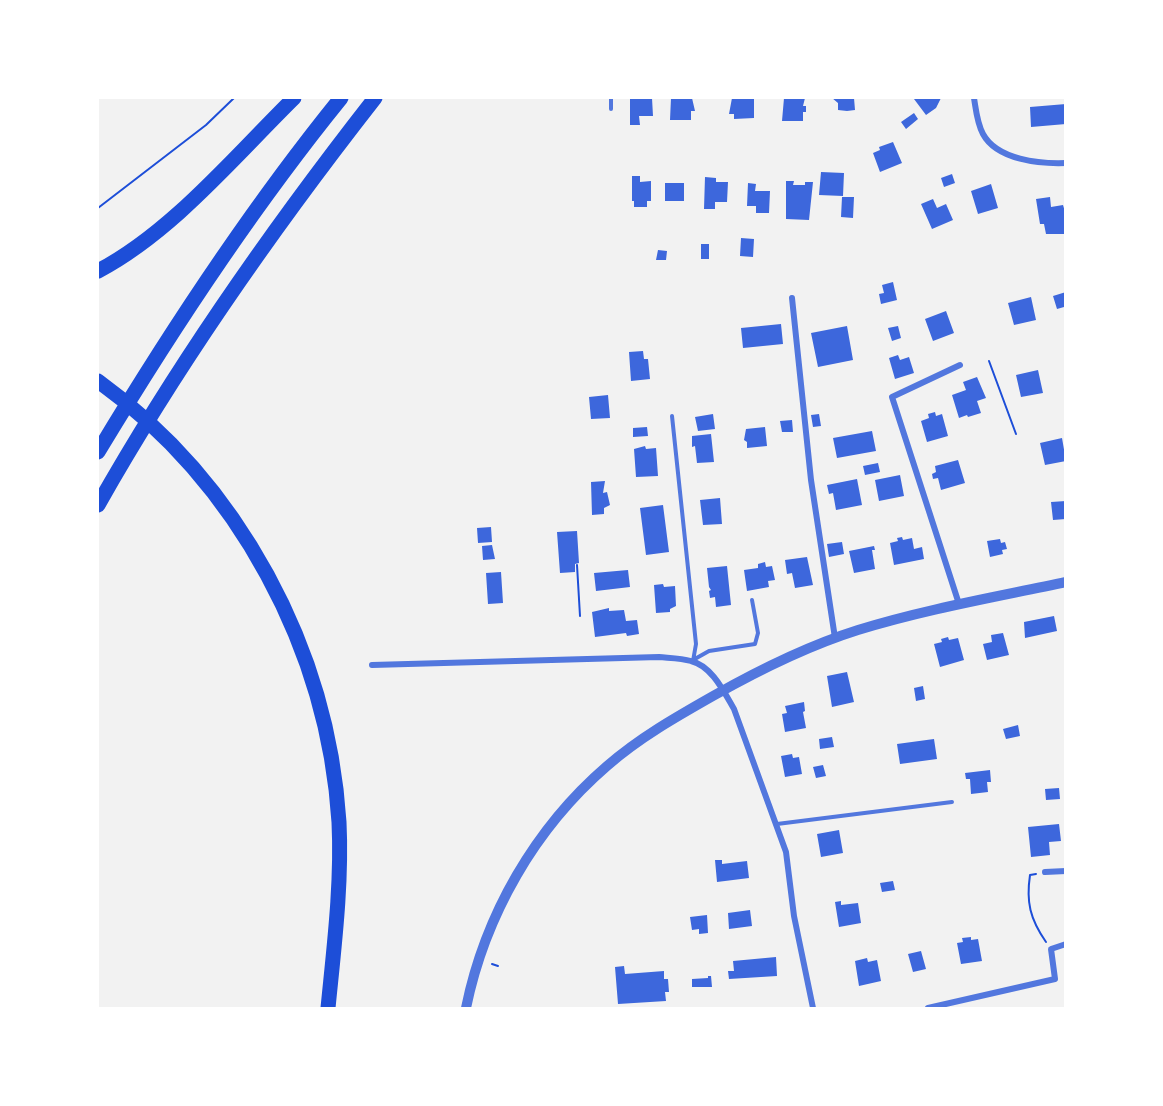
<!DOCTYPE html>
<style>
body{margin:0}
#map{position:relative;width:1163px;height:1106px;overflow:hidden;background:#f2f2f2;font-family:"Open Sans",sans-serif}
canvas{display:block}
.frame{position:absolute;inset:0;border:99px solid #fff;pointer-events:none}
</style>
<div id="map">
<canvas width="1163" height="1106"></canvas>
<div class="frame"></div>
</div>
<script>
const c = document.querySelector('canvas').getContext('2d');
c.lineJoin = 'round';
function fill(path, color) { c.fillStyle = color; c.fill(path, 'evenodd'); }
function stroke(path, color, width, dash) { c.strokeStyle = color; c.lineWidth = width; c.lineCap = dash ? 'butt' : 'round'; c.setLineDash(dash || []); c.stroke(path); }
fill(new Path2D(`
 M630,98H652L653,116H639L640,125H630Z
 M671,98H692L695,111H691V120H670Z
 M732,98H754V118L734,119V114H729Z
 M784,98H805L803,106H806V112H803V121H782Z
 M832,98H854L855,110L847,111L838,110V103Z
 M916,98H941L936,108L926,115L914,99Z
 M1066,104V124L1031,127L1030,107Z
 M914,113L918,119L906,129L901,122Z
 M893,142L902,163L880,172L873,153L880,150L879,147Z
 M821,172L844,173L843,196L819,195Z
 M952,174L955,183L944,187L941,178Z
 M632,176H640V182L651,181V201H647V207H634V201H632Z
 M705,177L716,178V182H728L727,202H715V209H704Z
 M786,181H794L793,185H805V182H813L809,220L786,219Z
 M665,183H684V201H665Z
 M748,183L756,184L755,191H770L769,213H756V206H747Z
 M991,184L998,208L978,214L971,191Z
 M842,197H854L853,218L841,217Z
 M1050,197L1051,207L1063,205L1066,215V234H1046L1044,224H1040L1036,199Z
 M933,199L937,208L946,204L953,220L932,229L921,204Z
 M741,238L754,239L753,257L740,256Z
 M701,244H709V259H701Z
 M658,250L667,251L666,260H656Z
 M893,282L897,300L881,304L879,294L884,293L882,285Z
 M1066,292V311H1065L1064,307L1057,309L1053,296Z
 M1031,297L1036,320L1014,325L1008,303Z
 M946,311L954,333L933,341L925,319Z
 M781,324L783,344L743,348L741,328Z
 M847,326L853,360L818,367L811,333Z
 M898,326L901,338L892,341L888,328Z
 M643,351L644,359H648L650,379L631,381L629,352Z
 M898,355L900,360L909,357L914,373L895,379L889,358Z
 M1038,370L1043,393L1021,397L1016,375Z
 M977,377L986,398L977,401L981,413L968,417L967,415L959,418L952,395L966,390L963,382Z
 M608,395L610,418L591,419L589,397Z
 M935,412L936,416L942,414L948,436L927,442L921,421L929,418L928,414Z
 M713,414L715,429L698,431L695,417Z
 M819,414L821,426L813,427L811,415Z
 M792,420L793,432H782L780,421Z
 M647,427L648,436L633,437V428Z
 M765,427L767,446L747,448V442L744,440L746,429Z
 M872,431L876,451L837,458L833,438Z
 M711,434L714,462L697,463L695,446L692,447V436Z
 M1062,438L1066,461L1045,465L1040,443Z
 M645,446L646,449L656,448L658,476L636,477L634,449Z
 M958,460L965,483L941,490L938,478L933,479L932,474L936,472L935,466Z
 M878,463L880,472L865,475L863,466Z
 M900,475L904,496L879,501L875,480Z
 M857,479L862,505L836,510L833,493L829,494L827,485Z
 M605,481L603,493L607,492L610,505L604,508V514L592,515L591,482Z
 M720,498L722,524L703,525L700,500Z
 M1066,501V519L1053,520L1051,502Z
 M663,505L669,552L646,555L640,508Z
 M491,527L492,542L478,543L477,528Z
 M577,531L579,563L575,564V572L560,573L557,532Z
 M902,537L903,540L912,538L914,549L922,547L924,559L894,565L890,543L898,541L897,538Z
 M1000,539L1001,543L1005,542L1007,549L1002,550L1003,554L990,557L987,541Z
 M842,542L844,554L829,557L827,544Z
 M492,545L495,559L483,560L482,546Z
 M874,546L875,550H872L875,569L854,573L849,551Z
 M807,557L813,585L795,588L792,573L787,574L785,560Z
 M765,562L766,567L772,566L775,580L768,581L769,587L747,591L744,570L758,568V564Z
 M727,566L731,605L716,607L715,597L710,598L709,591L711,590L709,587L707,568Z
 M628,570L630,587L596,591L594,573Z
 M501,572L503,603L488,604L486,573Z
 M663,584L664,587L675,586L676,606L670,609V612L656,613L654,585Z
 M609,608V611L624,610L626,621L637,620L639,634L627,636L626,633L595,637L592,612Z
 M1054,616L1057,631L1025,638L1024,622Z
 M1003,633L1009,655L987,660L983,644L992,642L991,635Z
 M948,637L949,640L958,638L964,660L940,667L934,644L942,642L941,639Z
 M847,672L854,702L832,707L827,676Z
 M923,686L925,699L916,701L914,688Z
 M804,702L805,711L803,712L806,728L785,732L782,714L787,713L785,706Z
 M1018,725L1020,736L1006,739L1003,729Z
 M832,737L834,747L820,749L819,739Z
 M934,739L937,759L900,764L897,744Z
 M792,754L793,758L799,757L802,774L785,777L781,756Z
 M823,765L826,776L816,778L813,767Z
 M990,770L991,782H987L988,792L971,794L970,779H966L965,773Z
 M1059,788L1060,799L1046,800L1045,789Z
 M1059,824L1061,841L1049,842L1050,855L1031,857L1028,827Z
 M839,830L843,853L821,857L817,834Z
 M715,860H722V864L747,861L749,878L717,882Z
 M893,881L895,890L882,892L880,883Z
 M841,901V905L858,903L861,923L839,927L835,902Z
 M750,910L752,926L729,929L728,913Z
 M707,915L708,933L699,934V929L692,930L690,917Z
 M971,937V940L978,939L982,961L961,964L957,943L963,942L962,938Z
 M921,951L926,969L913,972L908,954Z
 M776,957L777,976L729,979L728,971H734L733,961Z
 M867,958L868,962L877,960L881,981L859,986L855,961Z
 M624,966L625,974L664,971V979H668L669,992H665L666,1001L618,1004L615,967Z
 M708,976H711L712,987H692V979L708,978Z`), '#3d67dc');
stroke(new Path2D(`
 M98,208L206,125L234,98
 M989,361L1016,434
 M577,565L580,616
 M1036,874L1030,875C1026,902 1030,919 1046,942
 M492,964L498,966`), '#1d4ed8', 2);
stroke(new Path2D(`
 M611,109V98
 M672,416L696,644L693,661
 M693,660L709,651L755,644L758,633L752,600
 M777,824L952,802`), '#5277de', 4);
stroke(new Path2D(`
 M974,98C976,110 977,123 983,134C997,160 1040,164 1066,163
 M792,298L811,480L835,638
 M959,604L892,397L960,365
 M372,665L659,657C669,658 681,658 691,661C712,666 724,692 734,709L786,852L794,916L813,1008
 M1045,872L1066,871
 M928,1008L1055,979L1051,949L1066,944`), '#5277de', 6);
stroke(new Path2D(`
 M466,1008C485,915 535,828 607,766C639,738 676,717 713,696C759,670 807,646 858,630C926,609 996,597 1066,582`), '#5277de', 10);
stroke(new Path2D(`
 M98,271C172,232 234,157 294,98
 M98,381C239,483 328,649 339,822C342,884 334,947 328,1008
 M98,452C172,329 251,209 341,98
 M98,505C179,362 274,227 375,98`), '#1d4ed8', 15);
</script>
